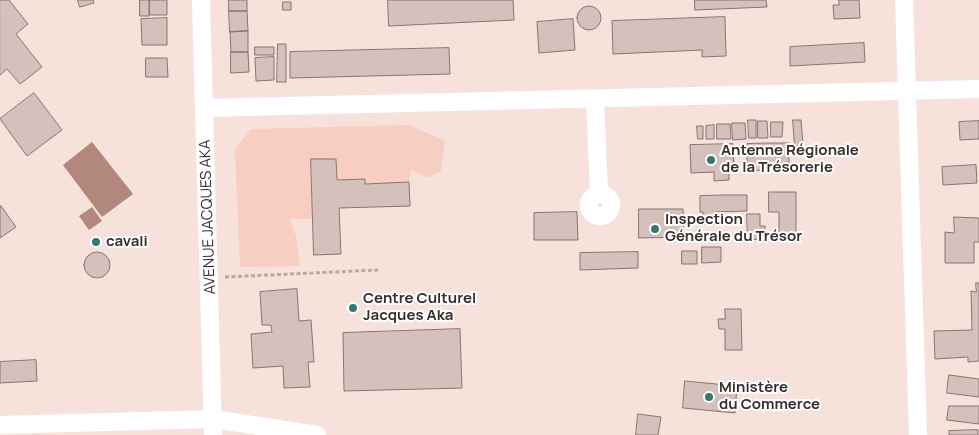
<!DOCTYPE html>
<meta charset="utf-8">
<style>
body{margin:0}
canvas{display:block;background:#f6e1db}
</style>
<canvas width="979" height="435"></canvas>
<script>
const c = document.querySelector('canvas').getContext('2d');
c.lineJoin = 'round';
function fill(path, color) { c.fillStyle = color; c.fill(path, 'evenodd'); }
function stroke(path, color, width, dash) { c.strokeStyle = color; c.lineWidth = width; c.lineCap = dash ? 'butt' : 'round'; c.setLineDash(dash || []); c.stroke(path); }
function write(font, color, halo, rows, align = 'center') {
  c.font = font + ' Manrope,sans-serif'; c.lineWidth = 4; c.setLineDash([]); c.textBaseline = 'middle'; c.strokeStyle = halo; c.fillStyle = color; for (const [text, x, y, turn = 0] of rows) {
    c.save(); c.translate(x, y); c.rotate((+turn || 0) * Math.PI / 180); c.textAlign = isNaN(turn) ? turn : align; if (halo) c.strokeText(text, 0, 0); c.fillText(text, 0, 0); c.restore();
  }
}
fill(new Path2D(`
 M409,125L445,141L441,171L427,178L411,169L409,182L365,184V179L337,180L336,159L311,160L313,219H290L296,236L300,266L240,267L235,149L251,129Z`), '#f8cec3');
fill(new Path2D(`
 M92,142L133,194L102,217L63,165Z
 M92,207L102,221L89,230L79,216Z`), '#b2887d');
const building = new Path2D(`
 M0,0H9L28,24L16,34L42,67L20,84L7,69L0,75Z
 M78,0H93L94,3L80,7Z
 M140,0H149V16H140Z
 M150,0H167V15H150Z
 M229,0H247V11H229Z
 M388,0H513L514,20L389,26Z
 M695,0H766L767,7L695,10Z
 M839,0H859L860,18L834,19L833,5H839Z
 M283,2H291V10H283Z
 M577 18a12 12 0 1 1 24 0a12 12 0 1 1-24 0Z
 M229,11H247L248,31L230,32Z
 M725,17L726,56L702,57V50L613,54L612,21Z
 M167,18V45H142L141,19Z
 M573,19L575,50L539,53L537,22Z
 M248,31V52H231L230,32Z
 M864,43L865,62L790,66V47Z
 M278,44H286V82H277Z
 M255,47H274V55H255Z
 M449,48L450,74L290,78V52Z
 M231,52H248L249,72L231,73Z
 M274,57V80L256,81L255,58Z
 M146,58H167L168,77H146Z
 M34,93L62,130L27,156L0,119Z
 M748,120H756V138H749Z
 M793,120H801L803,145L795,146Z
 M758,121H767L768,138H758Z
 M979,121V139L960,140L959,122Z
 M771,122H783L782,137H771Z
 M732,123H745L746,139L733,140Z
 M717,124H730L731,139H717Z
 M714,125V139H706V126Z
 M697,126H703V139H698Z
 M766,143H789V169L747,171V144Z
 M733,144L734,172H729V180L714,181V172L691,173L690,145Z
 M311,159H336L337,180L365,179V184L409,182L410,206L339,208L341,254L314,255Z
 M976,165L977,183L943,185L942,167Z
 M769,192H796V235H779V212H769Z
 M722,195H747V211L715,212V224H703V212H700V196Z
 M1,206L16,227L0,238V208Z
 M639,209H683L684,237L639,238Z
 M577,212L578,240H534V213Z
 M747,214H760V226H765V231H760V239L748,240Z
 M954,217L979,218V242H974V263H945V232L954,233Z
 M702,247H721V262L702,263Z
 M682,251H697V264H682Z
 M638,252V268L580,270V253Z
 M84 265a13 13 0 1 1 26 0a13 13 0 1 1-26 0Z
 M976,283H979V361L968,362V357L935,359L934,331L972,330L971,291L976,292Z
 M297,289L299,321L311,320L314,362H308L310,387L284,388L283,366L253,368L251,334L272,332L271,325H262L260,292Z
 M725,309H741L742,350H725V329H719L718,319H725Z
 M460,329L462,388L344,391L343,333Z
 M36,360L37,381L0,383V362Z
 M949,375L979,379V397L947,393Z
 M685,381L737,386L735,413L683,408Z
 M949,406H979V424L947,420Z
 M638,414L661,417L658,435H636Z
 M978,430V435H949V431Z`);
fill(building, '#d5c0bb');
stroke(building, '#887570', 1);
stroke(new Path2D(`
 M225,277L378,270`), '#b9a8a3', 3, [4, 2.5]);
stroke(new Path2D(`
 M201,0L213,435
 M904,0L918,435
 M595,99L599,193
 M204,108L979,89
 M589 205a11 11 0 1 1 22 0a11 11 0 1 1-22 0Z
 M0,425L213,419L317,435`), '#fff', 18);
for (const [x, y, r, color] of [
 [711,160,5,"#327971"],
 [655,229,5,"#327971"],
 [96,242,5,"#327971"],
 [353,308,5,"#327971"],
 [709,397,5,"#327971"]
]) { const dot = new Path2D(); dot.arc(x, y, r, 0, 2 * Math.PI); c.fillStyle = color; c.fill(dot); stroke(dot, '#fff', 2); }
write('bold 15px', '#362e2b', '#fff', [
 ["Antenne Régionale",721,151],
 ["de la Trésorerie",721,168],
 ["Inspection",665,220],
 ["Générale du Trésor",665,237],
 ["cavali",106,242],
 ["Centre Culturel",363,299],
 ["Jacques Aka",363,316],
 ["Ministère",719,388],
 ["du Commerce",719,405]
], 'left');
write('15px', '#362e2b', '#fff', [
 ["AVENUE JACQUES AKA",208,217,-92]
]);
</script>
